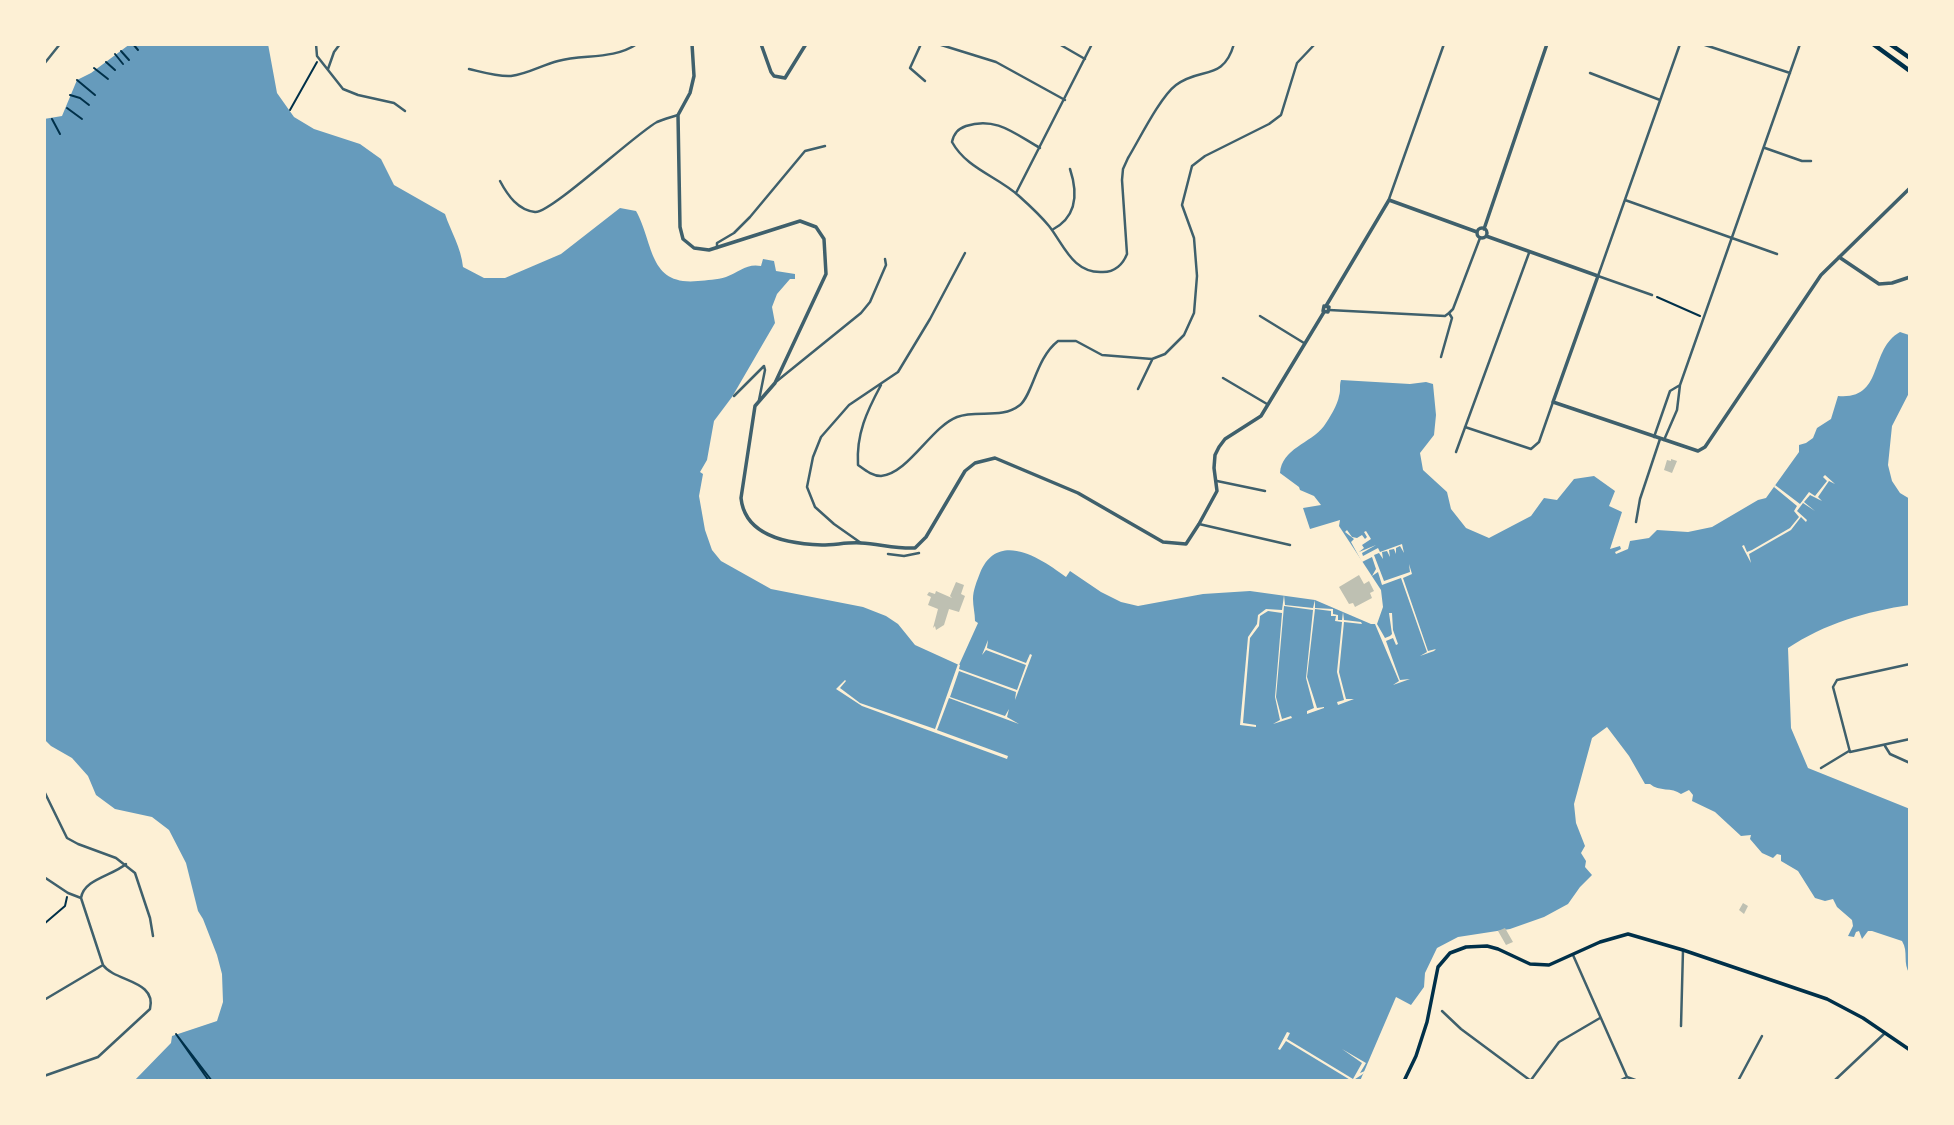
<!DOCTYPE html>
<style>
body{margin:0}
#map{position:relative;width:1954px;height:1125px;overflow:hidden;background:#fdf0d5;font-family:Jost,sans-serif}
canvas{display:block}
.frame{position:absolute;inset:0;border:46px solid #fdf0d5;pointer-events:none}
</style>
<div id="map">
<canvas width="1954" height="1125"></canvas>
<div class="frame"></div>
</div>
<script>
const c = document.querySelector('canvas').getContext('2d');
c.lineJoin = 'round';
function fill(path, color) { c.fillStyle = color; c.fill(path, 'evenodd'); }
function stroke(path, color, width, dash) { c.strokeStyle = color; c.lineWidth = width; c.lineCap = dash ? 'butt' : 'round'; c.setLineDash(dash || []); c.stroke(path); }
fill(new Path2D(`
 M130,44H268L277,93L294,117L314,129L360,144L381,159L394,185L445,214C451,232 461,247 463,267L484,278H505L561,254L620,208L636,211C654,243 648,286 698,281C707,280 717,280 726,277C739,272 747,263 761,266L763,259L774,261L776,271L795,274V279H790L777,294L772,307L775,323L732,397L714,421L707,460L700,472L703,474L699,496L705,530L712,550L721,561L771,589L863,607L886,616L898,624L915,645L959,665L978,623L975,621C975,614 973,606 973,599C973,590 977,581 980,573C998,530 1040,558 1066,577L1070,571L1101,592L1121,602L1138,606L1203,594L1250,591L1315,600L1371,624H1377L1383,607L1381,590L1339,526L1340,520L1310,529L1303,508L1321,505L1314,496L1300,490L1299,487L1280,473C1282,448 1310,444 1324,426C1329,419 1338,404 1339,396C1341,390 1339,386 1341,380L1410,384L1426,382L1433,384L1436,415L1434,435L1420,453L1423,470L1447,492L1451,509L1466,528L1489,538L1531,516L1544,498L1557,500L1574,479L1594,476L1615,491L1609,506L1622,512L1610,549L1620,546L1621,549L1615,552L1616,554L1628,549L1630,541L1649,538L1657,530L1688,532L1712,527L1758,500L1766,498L1799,452V445L1806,443L1813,438L1817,428L1831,419L1838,396C1885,400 1868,350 1900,332L1909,335L1910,391L1892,426L1888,465L1892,481L1900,493L1910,499V605C1867,611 1824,624 1788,648L1791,728L1808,768L1910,809V974C1902,963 1909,952 1902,941L1872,931H1868L1862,939L1859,931L1856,932L1854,937L1848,936L1853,926L1852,920L1837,907L1833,899L1825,901L1815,898L1798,871L1781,861V855L1777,854L1773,858L1762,853L1750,839L1751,835L1741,836L1715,812L1692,801L1693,795L1689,790L1681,794C1672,787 1659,792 1650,784H1645L1629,756L1607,727L1592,738L1574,804L1576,823L1585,846L1581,853L1586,861L1585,867L1592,875L1580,887L1568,904L1544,917L1510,929L1458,937L1437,948L1425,973L1424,987L1411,1005L1396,997L1360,1081H134L171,1043L172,1036L217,1021L223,1002L222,974L217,955L203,919L198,911L186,863L169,830L152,817L115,809L96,795L88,776L72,758L51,746L44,739V119L62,116L77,80L91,73Z`), '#669bbc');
fill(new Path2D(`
 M1825,475L1835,484L1829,481L1818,497L1822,501L1810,495L1804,502L1815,511L1803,503L1797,511L1807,520L1806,522L1801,517L1791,530L1749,554L1751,563L1742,546L1744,545L1747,552L1752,550L1790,528L1799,517L1794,511L1797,506L1774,487L1775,485L1800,504L1809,492L1815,496L1827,481L1823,477Z
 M1347,530L1352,537L1357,538L1362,535L1365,539L1367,537L1364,532L1366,531L1371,539L1362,545L1364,548L1359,552L1376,545L1362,553L1363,556L1378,548L1380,552L1402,544L1404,553L1400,546L1396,548V554L1394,549L1389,550L1390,557L1387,551L1382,552L1383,559L1379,553L1374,555L1384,581L1410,572L1409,564L1412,574L1403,578L1428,651L1436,649L1434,651L1420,656L1427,652L1401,578L1382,585L1378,572L1372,576L1376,569L1372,557L1362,562L1351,542L1354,539L1345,532Z
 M1284,595L1285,605L1313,608L1315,600V608L1333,609V614L1338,615V620H1342L1343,612L1344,620L1361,622L1362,624L1344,622L1339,672L1346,699H1354L1338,705L1337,702L1344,700L1337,672L1342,622L1335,621L1336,616H1331V611L1315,609L1307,677L1317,708L1324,707V708L1307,714V711L1314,708L1306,678L1313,610L1284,606L1276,697L1282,719L1291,716L1292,718L1273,724L1280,720L1275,697L1282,613L1268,611L1260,616L1259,626L1250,638L1243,723L1256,725V727L1240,725L1248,637L1257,624L1258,615L1266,609L1282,610Z
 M1389,613H1392L1393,630L1398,644L1396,645L1393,638L1386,641L1400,680L1410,679L1393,685L1399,681L1375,624H1377L1385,638L1390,636L1392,634Z
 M988,640L987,648L1026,663L1030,654L1032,655L1015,700L1016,692L959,671L950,697L1005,716L1009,709L1007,717L1019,724L949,698L937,730L1008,756L1007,759L862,706L836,689L845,680L846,681L840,688L860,703L935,729L958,664L960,665L959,669L1017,690L1026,665L986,650L982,655Z
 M1287,1032L1290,1033L1287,1039L1353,1079L1362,1063L1342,1049L1366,1063L1360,1073L1365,1071L1363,1074L1352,1081L1286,1041L1280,1050L1278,1049Z`), '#fdf0d5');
fill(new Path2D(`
 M1671,459L1677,461L1672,473L1664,470L1667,460L1671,461Z
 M1359,575L1364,584L1369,581L1374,591L1370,593L1372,598L1355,607L1353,603L1349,604L1339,587Z
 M956,582L964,585L961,594L965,596L959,612L949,609L944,625L936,630L935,626L933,628L938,609L928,605L931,597L927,595L929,592L935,594L936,591L952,598L950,596Z
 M1743,903L1748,906L1744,914L1739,910Z
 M1505,928L1513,942L1506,945L1498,931Z`), '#bec0b2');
stroke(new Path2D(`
 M133,44L138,50
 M121,51L129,60
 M115,54L123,64
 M106,62L115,70
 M94,68L108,79
 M77,80L95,95
 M70,95L80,98L89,105
 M67,108L82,119
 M290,110L317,62
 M52,119L60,134
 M1657,297L1700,316
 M44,924L65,906L67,897
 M209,1081L176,1034L212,1081`), '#003049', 2);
stroke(new Path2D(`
 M316,44L317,56L343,89L358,95L394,103L405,111
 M921,44L910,68L925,81
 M938,44L996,62L1065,100
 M1059,44L1085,59
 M1702,44L1790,73
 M44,64L60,44
 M328,69L334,52L340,44
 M469,69C482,72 498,77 511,76C528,74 542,65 558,61C584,54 613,60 637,44
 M1590,73L1660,100
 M1040,148C1015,134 996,116 966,126C958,129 954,133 952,142C967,169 997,176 1019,196C1029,205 1040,215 1049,226C1064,245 1073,274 1103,272C1115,272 1123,264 1127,254L1122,180L1123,169L1128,158C1139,140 1160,97 1176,85C1201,66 1223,82 1234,44
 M1765,148L1802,161H1811
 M500,181C508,196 518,210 535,212C550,214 635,134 657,122C664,119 671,117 678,115
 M1016,193L1092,44
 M1389,199L1444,44
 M1625,200L1777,254
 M1052,230C1077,217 1078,193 1070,169
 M717,248V243L734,233L750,217L805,151L825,146
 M1652,295L1598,276L1680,44
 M1329,310L1445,316L1449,313
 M1260,316L1304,343
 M1441,357L1452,318L1449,313L1453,309L1480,238
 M1223,378L1267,404
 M777,381L861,313L870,302L886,265L885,259
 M881,385C867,411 856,434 858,465C865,470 872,476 881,476C908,474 931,427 957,417C977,409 1001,420 1020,405C1033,394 1036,358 1058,341H1076L1102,355L1152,359L1165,354L1184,335L1194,313L1197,276L1194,238L1182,205L1192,166L1205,156L1269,124L1281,115L1297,63L1315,44
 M1138,389L1152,360
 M734,396L764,366L765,370L759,400
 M1465,427L1531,449L1539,442L1553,402
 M1654,437L1670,391L1680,385
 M1664,440L1677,410L1680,385L1800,44
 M1456,452L1529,253
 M1217,481L1265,491
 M1636,522L1640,499L1660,439
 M1199,524L1290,545
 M861,543L834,524L815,507L807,487L813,457L821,437L849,405L898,372L930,319L965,253
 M888,554L904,556L919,553
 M1910,664L1837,680L1833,687L1850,752L1910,739
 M1885,746L1890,754L1910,763
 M1821,768L1849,751
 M44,791L67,838L78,844L116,858L135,873L150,918L153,936
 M44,877L68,893L81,898
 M1573,955L1627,1077
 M44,1000L103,965L81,898C84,879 112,876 126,864
 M1442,1011L1461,1029L1531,1081
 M1681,1026L1683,950
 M44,1076L98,1057L150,1009C157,980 115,982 103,965
 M1627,1077L1638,1081
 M1531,1080L1559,1042L1600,1018
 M1619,1081L1627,1077
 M1738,1081L1762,1036
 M1834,1081L1885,1033`), '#3f606c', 2.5);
stroke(new Path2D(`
 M692,44L694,76L690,93L678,115L680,227L683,239L694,248L709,250L800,221L816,227L824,239L826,274L775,383L755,406L741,498C745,537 790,544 822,545C835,545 848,542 861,543C879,544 897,549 915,548L926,537L965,471L975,463L995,458L1078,493L1163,542L1186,544L1199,524L1217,491L1214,468L1215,455L1219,447L1225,439L1261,416L1324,312
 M761,44L771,72L774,76L785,78L806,44
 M1477 233a5 5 0 1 1 10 0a5 5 0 1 1-10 0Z
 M1484,229L1547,44
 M1486,236L1598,276L1553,402L1698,451L1705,447L1821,275L1910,188
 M1839,257L1879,284L1892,283L1910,277
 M1324,306L1329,307L1328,312L1323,311Z
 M1326,306L1389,200L1477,232`), '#3f606c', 3.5);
stroke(new Path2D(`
 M1404,1081L1416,1056L1427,1022L1438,967L1450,953L1466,947L1487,946L1498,949L1530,964L1549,965L1600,942L1628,934L1683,950L1827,999L1863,1018L1910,1050`), '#003049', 3.5);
stroke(new Path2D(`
 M1873,44L1910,71
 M1890,44L1910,58`), '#003049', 4.5);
</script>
